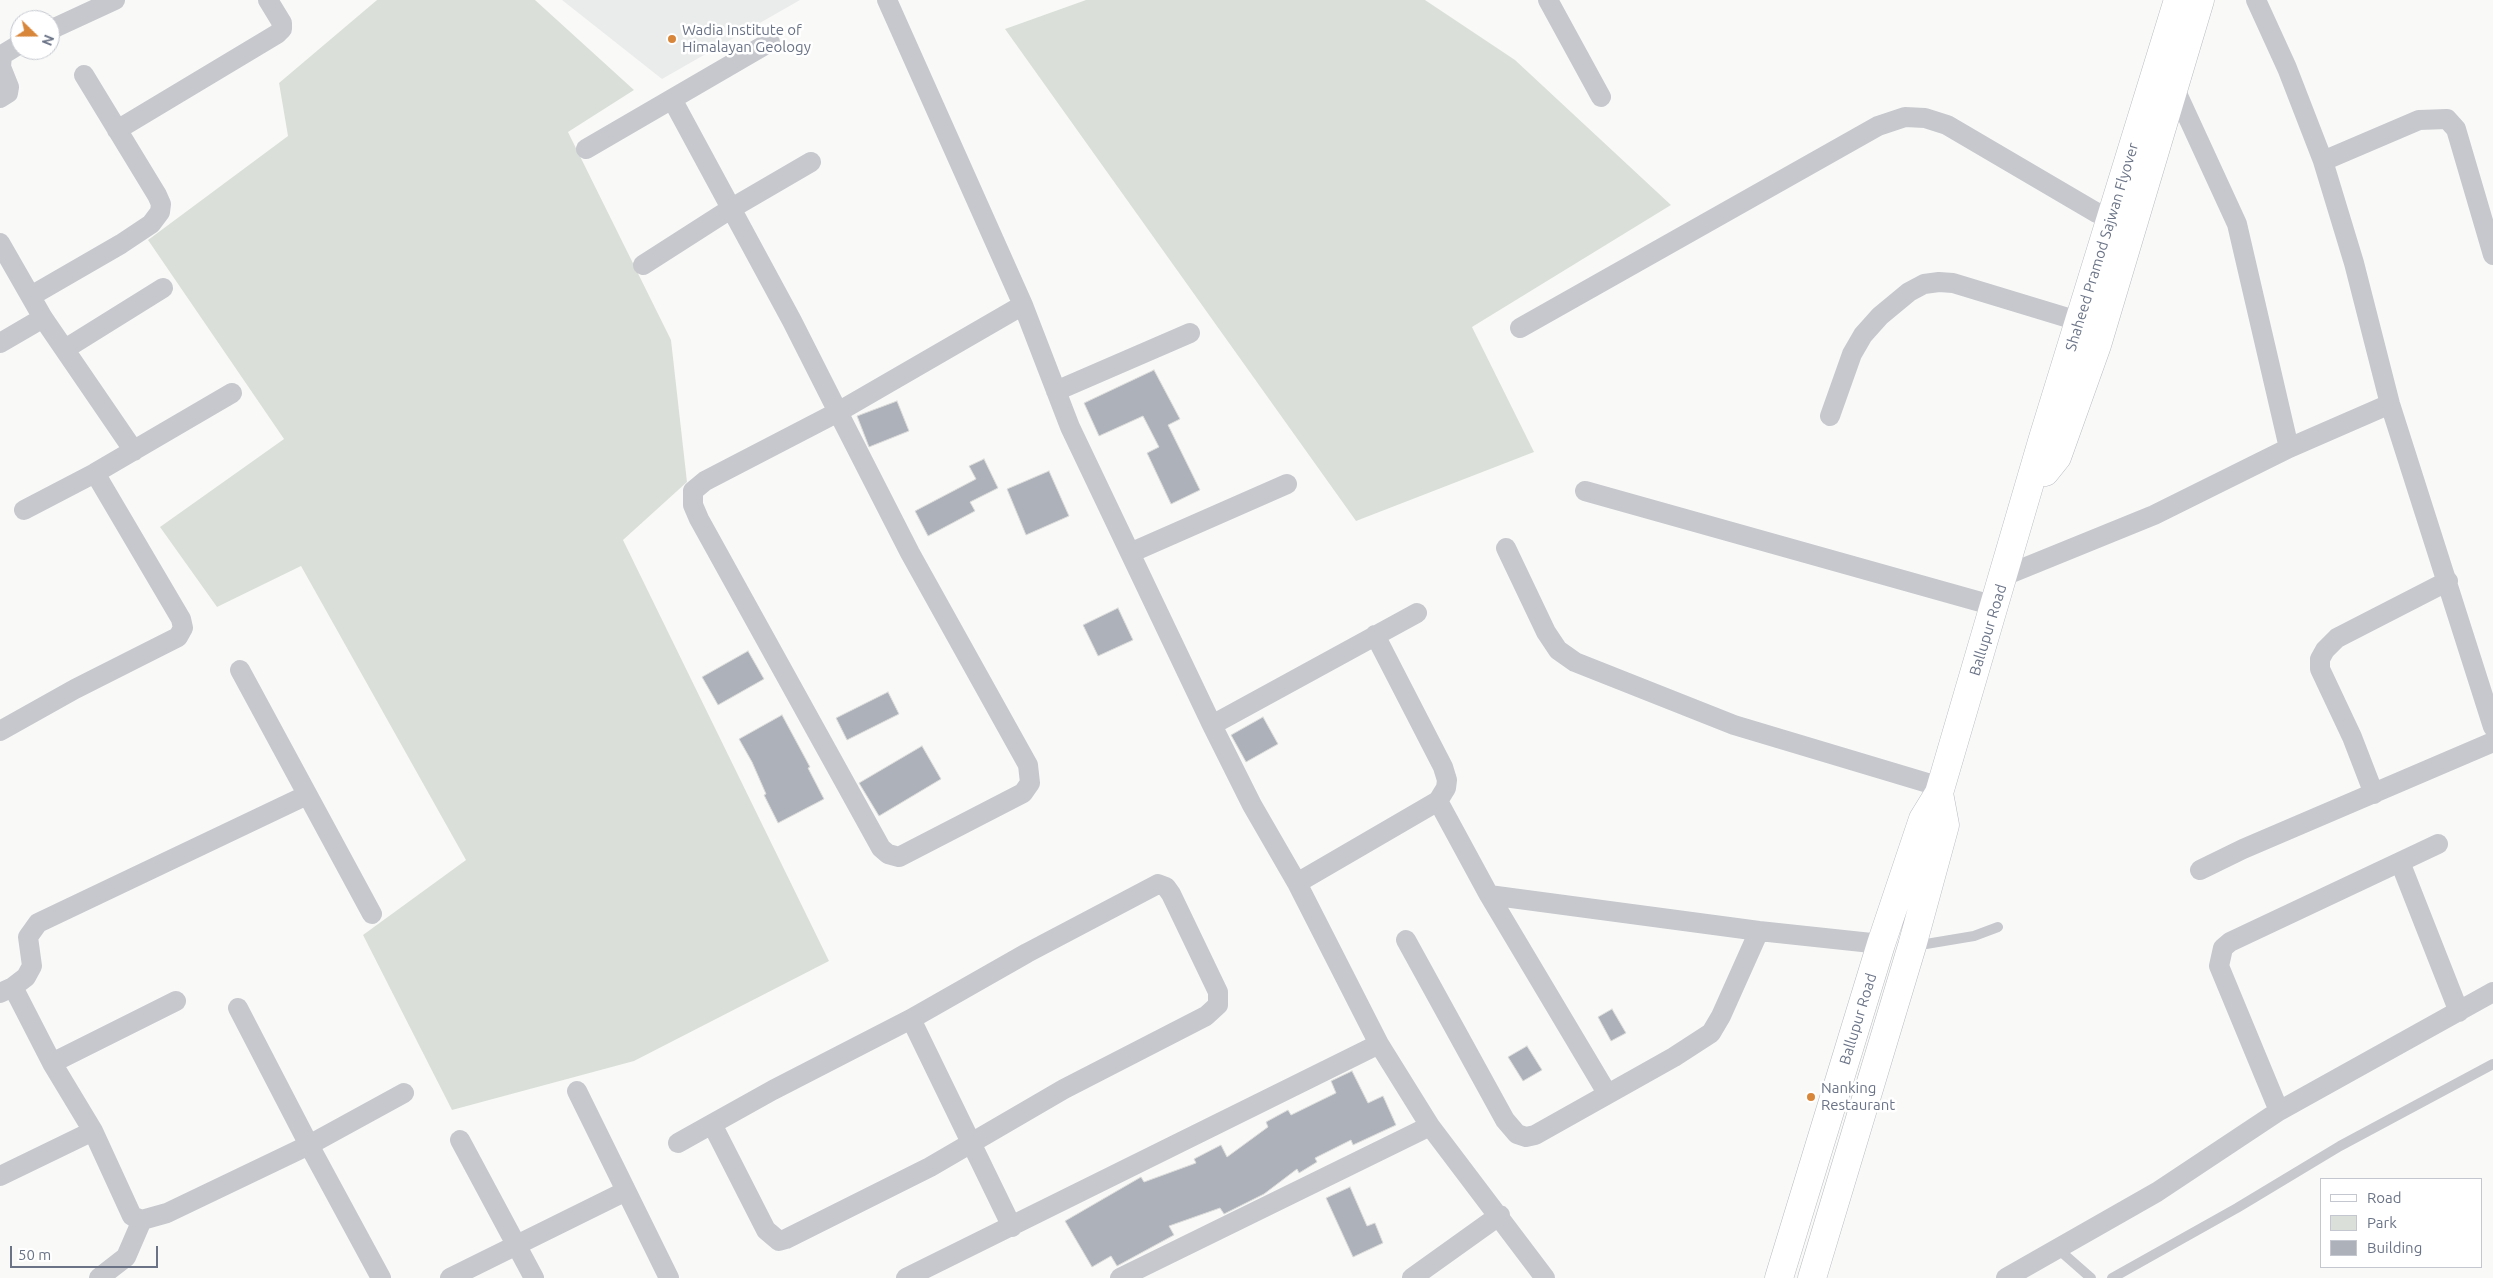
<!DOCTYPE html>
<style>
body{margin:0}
#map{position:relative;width:2493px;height:1278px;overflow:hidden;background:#f9faf8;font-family:Ubuntu,sans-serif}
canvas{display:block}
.legend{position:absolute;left:2320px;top:1178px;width:162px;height:90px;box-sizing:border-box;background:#fff;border:1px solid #c4c7cf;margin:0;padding:6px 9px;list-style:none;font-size:15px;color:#6b7487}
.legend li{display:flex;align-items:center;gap:10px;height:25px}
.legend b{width:25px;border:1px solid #c4c7cf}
.north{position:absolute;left:10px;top:10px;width:50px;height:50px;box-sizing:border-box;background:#fff;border:1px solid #c4c7cf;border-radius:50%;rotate:112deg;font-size:14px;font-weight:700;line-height:20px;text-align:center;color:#6b7487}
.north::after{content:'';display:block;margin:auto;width:18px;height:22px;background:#d8863a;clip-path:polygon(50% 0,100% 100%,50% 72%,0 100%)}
.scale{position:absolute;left:10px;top:1246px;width:148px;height:22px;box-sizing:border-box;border:2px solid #6b7487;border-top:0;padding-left:6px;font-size:15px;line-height:18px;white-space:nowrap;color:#6b7487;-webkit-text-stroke:4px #fff;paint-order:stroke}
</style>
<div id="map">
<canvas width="2493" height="1278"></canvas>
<ul class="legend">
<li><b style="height:6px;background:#fff"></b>Road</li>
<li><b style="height:14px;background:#dae0d9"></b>Park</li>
<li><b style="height:14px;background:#adb1ba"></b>Building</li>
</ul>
<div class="north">N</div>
<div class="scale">50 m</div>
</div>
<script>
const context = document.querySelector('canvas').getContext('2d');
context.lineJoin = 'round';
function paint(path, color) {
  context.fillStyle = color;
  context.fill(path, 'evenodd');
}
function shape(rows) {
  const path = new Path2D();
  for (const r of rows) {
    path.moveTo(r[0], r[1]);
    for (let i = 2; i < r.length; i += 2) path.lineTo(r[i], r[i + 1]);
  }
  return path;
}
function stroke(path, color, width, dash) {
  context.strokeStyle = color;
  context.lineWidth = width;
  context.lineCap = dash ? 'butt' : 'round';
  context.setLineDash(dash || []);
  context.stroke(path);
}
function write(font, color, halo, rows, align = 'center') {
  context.font = font + ' Ubuntu,sans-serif';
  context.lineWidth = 5;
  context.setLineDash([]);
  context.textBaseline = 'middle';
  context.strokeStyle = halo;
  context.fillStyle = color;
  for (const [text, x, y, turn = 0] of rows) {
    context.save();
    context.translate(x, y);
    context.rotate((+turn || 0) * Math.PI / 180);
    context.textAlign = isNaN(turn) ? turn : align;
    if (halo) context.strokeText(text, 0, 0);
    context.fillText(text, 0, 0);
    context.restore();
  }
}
const built = shape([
 [562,0,800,0,662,79]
]);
const green = shape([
 [377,0,535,0,634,90,568,132,671,340,687,482,623,540,829,961,634,1061,452,1110,363,935,466,860,301,566,217,607,160,527,284,439,148,240,288,136,279,83],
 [1086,0,1425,0,1515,60,1671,205,1472,327,1534,452,1356,521,1005,29]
]);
const building = shape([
 [1154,370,1180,419,1168,425,1200,490,1171,504,1147,453,1159,447,1143,416,1099,436,1084,403,1154,370],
 [897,401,909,431,869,447,857,416,897,401],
 [984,459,998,488,970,502,975,511,928,536,915,511,976,479,969,466,984,459],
 [1049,471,1069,516,1026,535,1007,489,1049,471],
 [1118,608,1133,640,1098,656,1083,625,1118,608],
 [748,651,764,679,718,705,702,677,748,651],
 [888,692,899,714,847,740,836,718,888,692],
 [782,715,810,767,808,768,824,799,778,823,764,795,766,794,752,762,739,739,782,715],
 [1263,717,1278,744,1246,762,1231,735,1263,717],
 [922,746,941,779,879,816,859,783,922,746],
 [1612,1009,1626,1033,1611,1041,1598,1017,1612,1009],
 [1527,1046,1542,1070,1523,1081,1508,1057,1527,1046],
 [1352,1071,1368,1103,1383,1096,1396,1125,1353,1145,1351,1140,1315,1158,1317,1162,1299,1173,1297,1169,1264,1194,1224,1214,1220,1208,1169,1226,1174,1235,1117,1266,1111,1256,1092,1267,1065,1221,1141,1177,1144,1182,1196,1163,1194,1159,1221,1145,1227,1157,1268,1127,1266,1122,1288,1110,1291,1115,1336,1093,1331,1081,1352,1071],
 [1350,1187,1367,1226,1375,1223,1383,1243,1353,1257,1326,1198,1350,1187]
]);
const lane = shape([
 [1914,946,1974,936,1998,927],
 [2058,1249,2091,1278],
 [2112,1278,2237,1208,2340,1146,2493,1064]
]);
const street = shape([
 [887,0,1023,305,1070,427,1212,725,1252,805,1297,883,1379,1044,1430,1126,1545,1278],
 [1548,0,1601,97],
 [2256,0,2287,68,2323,161,2354,263,2390,404,2493,727],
 [50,30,115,0],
 [2174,87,2237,224,2289,448],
 [0,98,8,93,9,87,1,67,2,55,20,44],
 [672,99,792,321,838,412,910,553,1028,765,1030,783,1023,793,899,857,888,854,881,848,699,519,693,505,693,491,705,481,838,412,1023,305],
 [117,130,277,34,282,29,282,23,268,0],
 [586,149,770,42],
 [2323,161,2419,120,2447,119,2456,129,2493,255],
 [0,243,43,318,134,451],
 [643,265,732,208,811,162],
 [31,296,121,244,151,224,160,212,161,204,157,195,84,75],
 [1520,328,1878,126,1905,117,1925,118,1947,125,2097,213],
 [0,343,43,318],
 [65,349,163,288],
 [1056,391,1190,333],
 [1830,416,1852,354,1863,335,1880,316,1909,292,1924,284,1939,282,1953,283,2065,317],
 [95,473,232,393],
 [1585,491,1995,606],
 [1506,548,1546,632,1558,650,1575,662,1734,725,1941,787],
 [1130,553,1287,484],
 [2004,576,2154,515,2289,448,2390,404],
 [1375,635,1443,767,1447,780,1446,788,1438,801,1489,895,1607,1093],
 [240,670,372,914],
 [1212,725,1417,613],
 [0,731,75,689,178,637,183,628,181,619,95,473,24,510],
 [2374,794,2352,737,2320,669,2320,659,2325,650,2337,638,2448,581],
 [2400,862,2459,1012],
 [2200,870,2243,849,2493,742],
 [1297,883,1438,801],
 [1489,895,1759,931,1881,944],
 [1406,940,1505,1120,1517,1134,1526,1137,1535,1135,1674,1057,1711,1033,1721,1016,1759,931],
 [13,987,26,977,32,966,28,937,38,923,307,795],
 [0,993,13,987,52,1063,93,1131,132,1216,142,1220,167,1213,309,1145,381,1278],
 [238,1008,309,1145,404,1093],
 [911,1019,1012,1227],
 [52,1063,176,1001],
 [577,1091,669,1278],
 [2279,1111,2219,966,2223,948,2230,942,2438,844],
 [460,1140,534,1278],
 [678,1143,712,1124,773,1090,911,1019,1027,953,1158,884,1166,887,1171,894,1218,992,1218,1005,1206,1016,1064,1089,930,1167,786,1239,779,1241,766,1230,712,1124],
 [0,1176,93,1131],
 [99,1278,126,1257,142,1220],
 [450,1278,626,1191],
 [906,1278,1379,1044],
 [1120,1278,1430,1126],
 [1412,1278,1500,1215],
 [2006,1278,2157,1192,2279,1111,2493,992]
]);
const secondary = shape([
 [2045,472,2057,457,2097,345,2200,0],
 [1779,1278,1881,944,1923,819,1939,793,2043,438,2178,0],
 [1812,1278,1912,946,1945,825,1939,793]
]);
const markers = [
 [672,39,5,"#d8863a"],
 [1811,1097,5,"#d8863a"]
];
const poiNames = [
 ["Wadia Institute of",682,30],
 ["Himalayan Geology",682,47],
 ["Nanking",1821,1088],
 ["Restaurant",1821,1105]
];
const streetNames = [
 ["Shaheed Pramod Sajwan Flyover",2102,247,-73],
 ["Ballupur Road",1988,630,-73],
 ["Ballupur Road",1858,1019,-73]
];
paint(built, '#eaebeb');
paint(green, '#dae0d9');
paint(building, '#adb1ba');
stroke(building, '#dbdcda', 1);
stroke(secondary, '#b9bbc1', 29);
stroke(lane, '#c6c8cd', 10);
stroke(street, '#c6c8cd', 20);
stroke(secondary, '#fff', 28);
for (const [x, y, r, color] of markers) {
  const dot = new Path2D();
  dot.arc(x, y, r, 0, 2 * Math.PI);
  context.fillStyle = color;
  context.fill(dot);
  stroke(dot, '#fff', 2);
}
write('15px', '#6b7487', '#fff', poiNames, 'left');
write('15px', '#6b7487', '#fff', streetNames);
</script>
